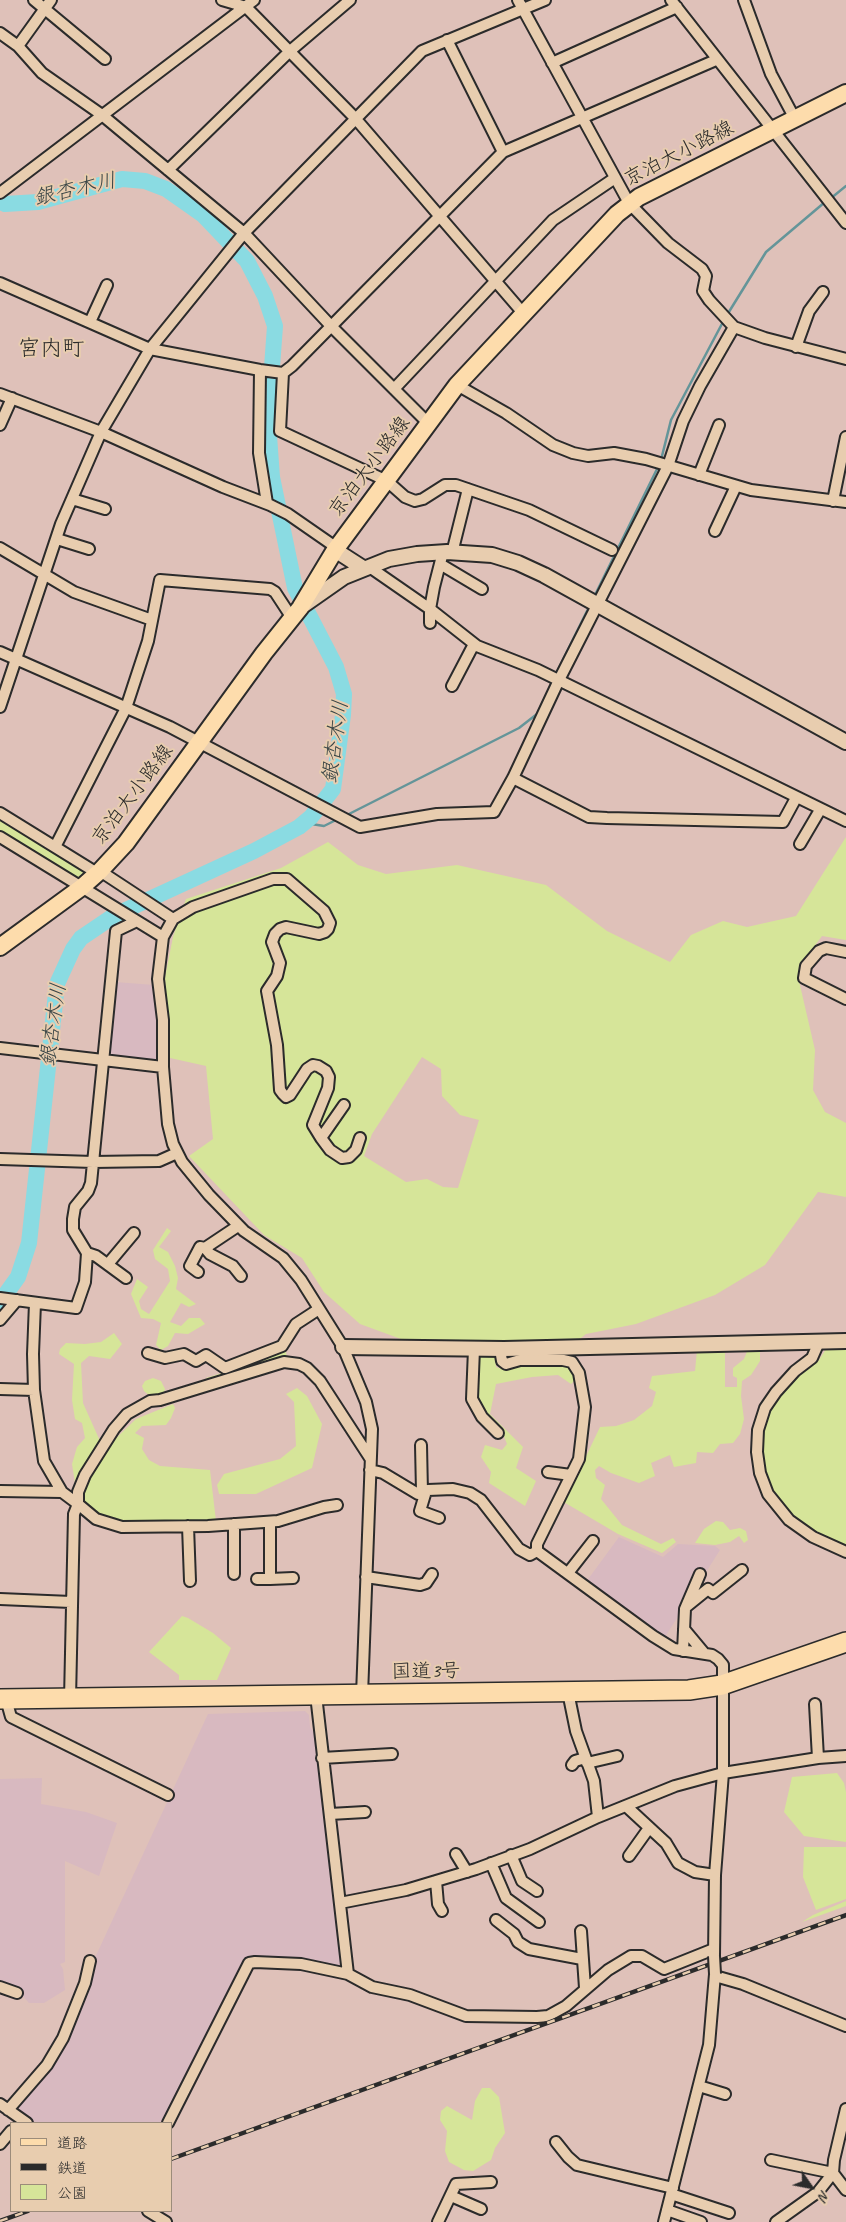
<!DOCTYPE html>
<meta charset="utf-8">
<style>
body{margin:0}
#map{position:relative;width:846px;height:2222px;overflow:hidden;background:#dfc1b9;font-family:Caveat,"Klee One",sans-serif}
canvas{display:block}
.legend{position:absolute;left:10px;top:2122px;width:162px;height:90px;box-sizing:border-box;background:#e8cdaf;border:1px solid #9c8c7a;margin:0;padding:6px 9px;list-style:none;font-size:15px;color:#2b2b2b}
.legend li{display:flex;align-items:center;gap:10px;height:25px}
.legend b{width:25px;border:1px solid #9c8c7a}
.north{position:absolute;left:786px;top:2162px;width:50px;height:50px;-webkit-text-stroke:4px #e8cdaf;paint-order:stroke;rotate:123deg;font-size:14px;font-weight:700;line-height:20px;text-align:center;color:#2b2b2b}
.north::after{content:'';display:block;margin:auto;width:18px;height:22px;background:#2b2b2b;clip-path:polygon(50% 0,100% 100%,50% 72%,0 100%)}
</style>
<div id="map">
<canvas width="846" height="2222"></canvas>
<ul class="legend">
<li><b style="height:6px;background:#fddcac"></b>道路</li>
<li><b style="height:6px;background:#2b2b2b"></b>鉄道</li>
<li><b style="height:14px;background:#d6e599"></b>公園</li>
</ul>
<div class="north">N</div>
</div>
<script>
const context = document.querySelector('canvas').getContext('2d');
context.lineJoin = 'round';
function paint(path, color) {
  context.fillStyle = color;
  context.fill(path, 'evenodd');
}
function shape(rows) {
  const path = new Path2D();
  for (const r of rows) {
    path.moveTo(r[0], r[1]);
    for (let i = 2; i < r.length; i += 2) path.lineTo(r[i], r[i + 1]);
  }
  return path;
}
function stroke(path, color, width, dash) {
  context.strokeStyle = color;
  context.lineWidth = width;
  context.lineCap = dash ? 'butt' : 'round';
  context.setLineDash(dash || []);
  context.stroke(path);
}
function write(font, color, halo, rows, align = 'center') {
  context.font = font + ' Caveat,"Klee One",sans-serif';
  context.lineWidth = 4;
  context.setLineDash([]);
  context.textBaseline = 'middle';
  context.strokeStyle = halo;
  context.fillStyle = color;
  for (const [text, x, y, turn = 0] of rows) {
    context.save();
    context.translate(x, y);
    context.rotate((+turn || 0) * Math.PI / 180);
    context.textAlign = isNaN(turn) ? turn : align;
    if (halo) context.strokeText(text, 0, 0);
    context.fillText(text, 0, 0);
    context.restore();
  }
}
const built = shape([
 [115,982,154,985,158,1056,156,1060,110,1056,108,1053],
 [619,1537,663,1557,678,1544,715,1546,720,1550,665,1637,644,1625,586,1582],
 [305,1711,309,1715,310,1727,317,1737,343,1965,337,1969,248,1959,165,2123,33,2123,13,2108,47,2068,93,1962,208,1714],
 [42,1778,41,1804,86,1812,117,1823,99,1876,65,1861,65,1962,60,1964,63,1969,65,1990,44,2003,29,2003,19,1992,0,1983,0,1779]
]);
const green = shape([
 [0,817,86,870,75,880,0,834],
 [846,837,846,940,822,936,801,964,799,981,815,1050,813,1090,825,1112,846,1123,846,1197,818,1192,765,1265,715,1295,636,1324,586,1334,568,1348,492,1341,401,1339,360,1324,324,1292,302,1258,264,1235,189,1156,213,1139,206,1066,170,1058,165,977,173,937,186,899,281,868,328,842,358,865,386,874,457,865,546,885,607,931,670,962,691,935,723,921,747,927,796,916],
 [422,1057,441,1069,442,1096,460,1115,479,1120,458,1188,443,1187,427,1179,406,1182,364,1156,372,1134],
 [167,1228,171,1231,159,1247,168,1252,175,1266,178,1278,176,1289,196,1304,189,1307,181,1303,170,1322,181,1326,189,1318,200,1318,205,1324,188,1334,175,1333,168,1346,161,1350,156,1345,161,1323,153,1319,141,1318,131,1294,137,1279,148,1287,139,1301,141,1309,149,1314,170,1281,168,1269,155,1259,153,1250],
 [114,1333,122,1344,110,1359,89,1356,81,1363,83,1403,100,1441,111,1443,136,1419,173,1404,175,1408,171,1418,166,1425,142,1426,135,1433,144,1438,142,1449,149,1460,160,1466,210,1470,216,1521,110,1520,85,1508,73,1492,75,1483,72,1464,77,1447,85,1438,82,1423,75,1419,72,1400,74,1364,59,1354,60,1349,66,1343,85,1344,101,1342],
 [285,1348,287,1357,206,1382,206,1378,238,1368],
 [846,1348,846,1547,815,1533,792,1517,771,1489,764,1471,761,1452,764,1430,770,1411,781,1392,798,1374,819,1360,826,1349],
 [748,1349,760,1351,760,1361,751,1375,742,1381,741,1396,744,1419,740,1434,733,1443,720,1444,713,1453,697,1452,696,1463,674,1467,670,1455,651,1463,655,1476,639,1483,611,1473,599,1466,595,1470,596,1478,605,1485,601,1499,622,1525,661,1544,673,1538,676,1542,662,1553,618,1534,562,1501,581,1467,600,1427,616,1426,634,1420,652,1406,656,1392,649,1388,652,1376,695,1371,697,1350,725,1350,725,1387,737,1387,737,1378,733,1376,733,1368,744,1359],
 [495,1355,496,1367,502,1369,510,1369,535,1364,566,1364,572,1370,576,1379,571,1384,558,1375,532,1377,496,1384,490,1414,523,1447,516,1468,536,1481,525,1506,489,1483,491,1472,481,1457,485,1445,502,1450,507,1444,503,1434,486,1417,476,1398,478,1357],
 [153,1378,161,1381,165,1389,163,1395,150,1396,144,1391,142,1386,145,1381],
 [297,1388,307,1396,322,1424,312,1468,256,1494,219,1494,217,1485,224,1474,280,1459,296,1446,294,1402,286,1394],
 [716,1521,723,1522,730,1530,740,1528,746,1531,748,1540,744,1543,739,1536,730,1542,715,1545,695,1543,704,1529],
 [182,1616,188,1618,213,1633,231,1648,217,1680,179,1680,179,1675,149,1652],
 [837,1773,844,1783,846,1792,846,1842,804,1836,784,1812,792,1777],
 [804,1847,846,1847,846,1899,816,1910,803,1877],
 [846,1901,846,1906,802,1922,813,1915],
 [482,2088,490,2088,499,2097,505,2133,495,2148,491,2160,473,2171,464,2170,449,2162,445,2151,447,2131,440,2120,441,2111,447,2106,472,2120,475,2101]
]);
const stream = shape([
 [830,199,846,186],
 [727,315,766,252,825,202],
 [661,460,671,420,724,320],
 [594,597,659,465],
 [555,676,589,607],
 [345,816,519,728,537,714,553,681],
 [299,827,305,823,324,826,338,819]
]);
const river = shape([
 [0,202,5,204,38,202,122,179,145,181,166,189,203,215,247,261,265,296,275,326,268,422,272,477,295,588,336,667,344,694,343,715,333,789,311,817,299,827,254,851,115,915,81,938,73,949,57,984,29,1243,18,1277,0,1302]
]);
const street = shape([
 [34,0,105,59],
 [222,0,246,7,355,118,523,313],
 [518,0,629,203,668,243,702,269,706,276,703,291,709,300,734,327,765,338,846,359],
 [671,0,846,223],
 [744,0,771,74,795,119],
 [0,33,18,46,42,73,102,115,244,233,331,326,429,424],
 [447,40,503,152],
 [18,46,51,0],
 [552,63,677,7],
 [168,170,290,51,350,0],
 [0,193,254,0],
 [0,283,150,349,260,370,283,373,292,366,503,152,716,60],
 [90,322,107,285],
 [796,347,809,311,823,292],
 [260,370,259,453,267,503],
 [283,373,280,431,387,481,405,497,415,501,423,499,445,485,456,485,529,510,612,550],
 [457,385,506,413,553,445,573,453,588,456,614,453,646,459,751,490,846,502],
 [394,389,553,220,615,178],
 [0,394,101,432,223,487,270,505,288,514,337,548],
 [0,425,12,398],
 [699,475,719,425],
 [72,499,105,509],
 [833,501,846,437],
 [715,531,736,486],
 [57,539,89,549],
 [0,548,74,592,152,620],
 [452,553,468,489],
 [440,564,482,589],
 [368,566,430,609,477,646,538,670,846,821],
 [430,623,430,609,434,587,443,552],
 [0,652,170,727,360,827,437,814,494,812,513,778,559,680,668,466,683,421,700,386,734,327],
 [452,686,474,644],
 [0,707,61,524,101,432,150,349,244,233,422,51,545,0],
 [513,778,589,817,607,818,783,822,796,798],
 [0,813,97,873],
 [0,837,163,937],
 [800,844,820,810],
 [55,847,126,708,148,641,160,580,270,589,275,592,292,618],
 [100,871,173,919],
 [846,952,826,948,819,951,806,966,804,978,846,999],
 [0,1048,163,1067],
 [344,1105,321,1138,313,1125,328,1088,329,1077,326,1071,318,1066,313,1065,307,1069,290,1095,286,1097,283,1094,280,1090,277,1045,267,991,277,976,280,963,272,942,275,934,280,929,286,927,319,934,325,932,328,929,330,923,324,911,287,879,273,879,193,907,173,919,163,937,158,979,163,1020,163,1067,168,1124,173,1144,182,1162,209,1195,244,1231,283,1258,301,1280,343,1347,366,1402,372,1429,362,1695],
 [321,1138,330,1150,342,1158,349,1157,356,1150,360,1138],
 [0,1159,93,1162,159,1161,177,1153],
 [205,1248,210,1254,233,1266,241,1276],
 [87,1253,96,1256,126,1278],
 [108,1264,134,1233],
 [198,1272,190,1266,200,1247,205,1248,238,1226],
 [0,1298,76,1308,85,1282,87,1253,73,1230,73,1219,75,1207,88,1191,91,1183,116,931,137,921],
 [35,1303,33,1354,34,1390,44,1461,62,1492,78,1504,74,1514,70,1699],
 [0,1320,17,1300],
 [819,1342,812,1358,795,1371,776,1392,765,1408,758,1430,757,1452,760,1473,768,1494,789,1520,813,1537,846,1552],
 [474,1349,472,1399,482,1417,498,1433],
 [500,1349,502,1361,506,1364,520,1360,563,1360,572,1362,579,1373,585,1407,579,1459,537,1544,537,1551,653,1636,674,1649,712,1655,718,1659,723,1665,723,1773,715,1875,714,1956],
 [148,1353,165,1358,184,1354,196,1361,206,1355,225,1368,282,1346,296,1324,319,1309],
 [0,1389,34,1390],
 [421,1445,422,1492],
 [370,1470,383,1473,418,1494,428,1490,453,1489,470,1493,481,1500,519,1549,530,1555,537,1551],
 [548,1472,571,1475],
 [0,1491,62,1492],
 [426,1491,420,1511,439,1518],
 [337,1505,324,1507,278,1521,208,1526,122,1527,96,1519,78,1504,78,1492,85,1475,114,1429,127,1414,150,1401,160,1400,284,1362,299,1364,307,1368,320,1381,370,1458],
 [234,1524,234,1574],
 [188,1526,190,1581],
 [568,1573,593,1541],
 [366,1577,420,1585,426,1583,432,1574],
 [257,1579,270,1579,270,1522],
 [270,1579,293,1578],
 [0,1599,71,1602],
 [687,1606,708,1589,713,1593,742,1570],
 [684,1629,704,1653],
 [683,1651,685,1609,700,1574],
 [568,1692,576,1731,594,1781,598,1817,675,1786,723,1773,818,1758,846,1756],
 [316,1695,348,1974],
 [6,1699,11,1717,168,1795],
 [815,1704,818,1758],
 [322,1758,392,1754],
 [587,1763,617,1756],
 [572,1765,575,1761,585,1758],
 [626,1806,666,1843,678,1863,695,1872,715,1875],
 [330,1814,365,1812],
 [456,1854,467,1872],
 [511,1855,522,1881,537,1891],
 [629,1856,649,1828],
 [491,1863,506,1898,539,1922],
 [436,1881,438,1904,442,1911],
 [340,1903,406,1890,476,1869,530,1849,598,1817],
 [496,1920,514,1934,518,1942,529,1949,582,1959],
 [581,1931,585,1988],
 [715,1976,743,1984,846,2026],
 [0,1987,17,1993],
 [699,2086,725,2094],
 [0,2104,27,2123],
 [8,2110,47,2065,63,2038,85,1983,90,1961],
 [168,2123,249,1963,255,1962,301,1964,348,1974,372,1987,410,1995,466,2016,537,2017,548,2016,566,2006,608,1970,631,1956,642,1956,664,1969,714,1949],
 [556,2142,568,2157,577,2165,673,2188],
 [0,2144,11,2131],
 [771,2160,833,2173,846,2190],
 [671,2194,729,2213],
 [451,2196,481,2209],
 [667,2210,701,2222],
 [148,2211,166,2222],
 [438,2222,456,2184,491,2182],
 [664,2222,709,2045,715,1974],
 [776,2222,818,2192,833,2173,834,2160,846,2109]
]);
const secondary = shape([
 [335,550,363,568],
 [304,605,344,577,389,559,417,554,447,552,492,555,518,563,544,575,846,742],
 [343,1347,504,1349,846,1341]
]);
const primary = shape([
 [0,947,82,887,100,871,126,843,264,653,300,608,335,550,457,385,617,214,639,197,846,93]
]);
const highway = shape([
 [0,1699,689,1690,722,1685,846,1642]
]);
const rail = shape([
 [171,2159,846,1915],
 [0,2221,28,2211]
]);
const streetBridge = shape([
 [714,1956,715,1974]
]);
const streetNames = [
 ["京泊大小路線",679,154,-27],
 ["京泊大小路線",370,467,-53],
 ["京泊大小路線",133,795,-53],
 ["国道3号",426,1672,-1]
];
const waterNames = [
 ["銀杏木川",75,190,-13],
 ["銀杏木川",336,742,-82],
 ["銀杏木川",54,1025,-82]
];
const quarterNames = [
 ["宮内町",51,349]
];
paint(built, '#d8b9c0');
paint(green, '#d6e599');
stroke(stream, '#649599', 2.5);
stroke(river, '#8adbe2', 16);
stroke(street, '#2b2b2b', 14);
stroke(secondary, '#2b2b2b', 18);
stroke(primary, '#2b2b2b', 20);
stroke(highway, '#2b2b2b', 22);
stroke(street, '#e8cdaf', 10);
stroke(secondary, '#e8cdaf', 14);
stroke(primary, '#fddcac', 16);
stroke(highway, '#fddcac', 19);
stroke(rail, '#2b2b2b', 4.5);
stroke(rail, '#e8cdaf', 2.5, [8]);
stroke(streetBridge, '#2b2b2b', 14, []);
stroke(streetBridge, '#e8cdaf', 10);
write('20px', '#2b2b2b', '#e8cdaf', streetNames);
write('italic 21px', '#394546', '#e8cdaf', waterNames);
write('22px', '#2b2b2b', '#e8cdaf', quarterNames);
</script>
